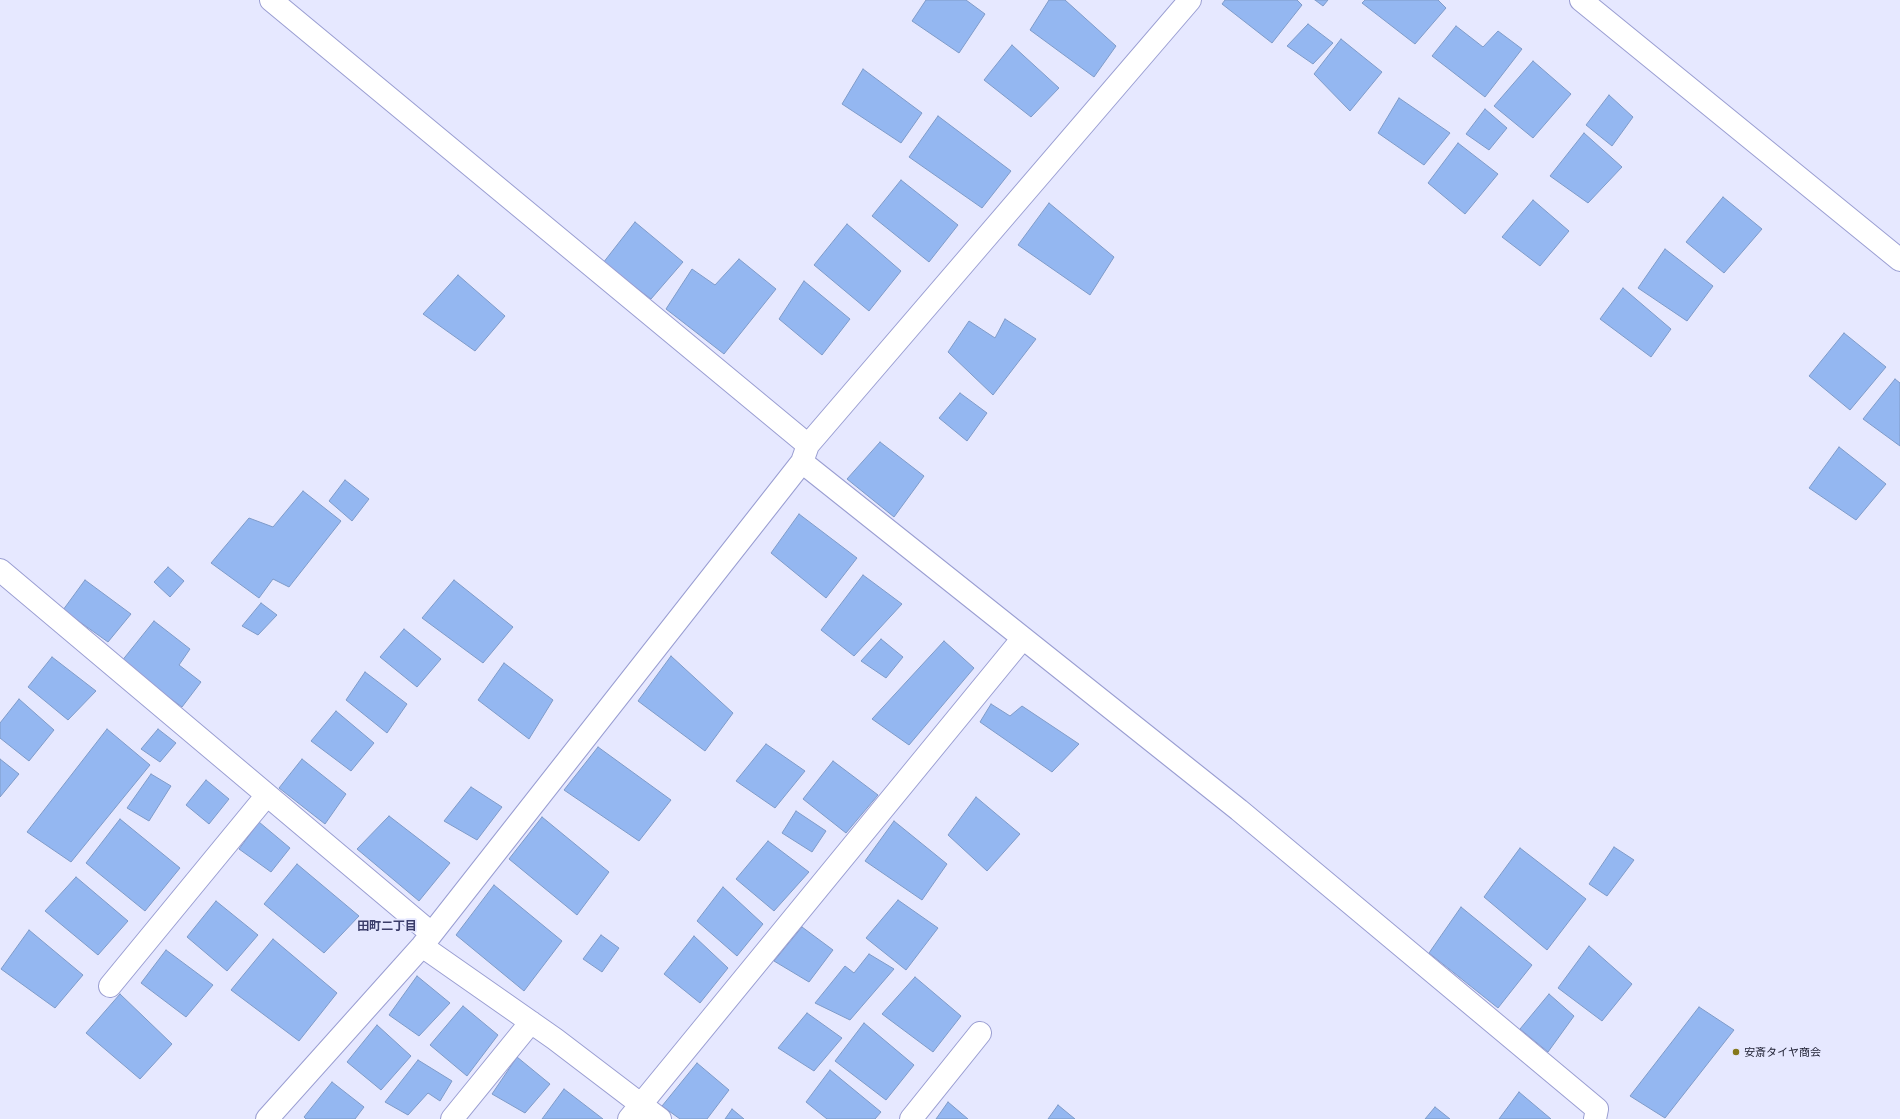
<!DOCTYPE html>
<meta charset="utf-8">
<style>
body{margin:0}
canvas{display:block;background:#e6e8ff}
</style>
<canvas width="1900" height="1119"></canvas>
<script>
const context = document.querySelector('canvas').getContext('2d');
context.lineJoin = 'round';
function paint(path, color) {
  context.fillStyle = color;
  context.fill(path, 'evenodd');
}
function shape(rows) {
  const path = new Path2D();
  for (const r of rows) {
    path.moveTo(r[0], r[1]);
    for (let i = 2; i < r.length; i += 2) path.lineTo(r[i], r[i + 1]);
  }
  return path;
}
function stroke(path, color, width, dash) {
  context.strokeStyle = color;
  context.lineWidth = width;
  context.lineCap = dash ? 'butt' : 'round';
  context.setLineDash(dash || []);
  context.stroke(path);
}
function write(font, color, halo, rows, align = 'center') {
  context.font = font + ' Ubuntu,"Noto Sans JP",sans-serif';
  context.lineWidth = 3.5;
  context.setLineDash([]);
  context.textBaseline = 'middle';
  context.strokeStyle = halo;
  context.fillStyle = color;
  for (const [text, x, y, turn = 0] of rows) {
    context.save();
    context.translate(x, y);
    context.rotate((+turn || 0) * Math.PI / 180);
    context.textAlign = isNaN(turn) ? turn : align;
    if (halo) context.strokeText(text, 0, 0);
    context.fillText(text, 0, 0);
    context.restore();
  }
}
const building = shape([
 [926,0,966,0,985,14,959,53,912,21,926,0],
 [1049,0,1065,0,1116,46,1094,77,1030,30,1049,0],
 [1225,0,1297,0,1302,5,1272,43,1222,4,1225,0],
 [1315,0,1328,0,1323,6,1315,0],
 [1365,0,1438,0,1446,8,1415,44,1362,3,1365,0],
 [1308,24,1333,43,1313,64,1287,46,1308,24],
 [1456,26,1483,47,1498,31,1522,49,1485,97,1432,56,1456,26],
 [1341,39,1382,72,1350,111,1314,74,1341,39],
 [1012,45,1059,88,1031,117,984,80,1012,45],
 [1533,61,1571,94,1533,138,1494,106,1533,61],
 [863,69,922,113,901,143,842,104,863,69],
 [1609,95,1633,117,1612,146,1586,125,1609,95],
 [1399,98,1450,133,1424,165,1378,133,1399,98],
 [1485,109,1507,128,1489,150,1466,134,1485,109],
 [938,116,1011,171,982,208,909,157,938,116],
 [1584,133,1622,167,1588,203,1550,176,1584,133],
 [1458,143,1498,174,1465,214,1428,183,1458,143],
 [901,180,958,225,929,262,872,216,901,180],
 [1723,197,1762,229,1724,273,1686,242,1723,197],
 [1533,200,1569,231,1540,266,1502,237,1533,200],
 [1049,203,1114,257,1090,295,1018,245,1049,203],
 [635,222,683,262,651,299,603,263,635,222],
 [847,224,901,271,869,311,814,265,847,224],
 [1665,249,1713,286,1687,321,1638,288,1665,249],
 [739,259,776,289,724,354,666,309,692,269,715,285,739,259],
 [458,275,505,316,475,351,423,314,458,275],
 [804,281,850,319,822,355,779,319,804,281],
 [1623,288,1671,329,1651,357,1600,319,1623,288],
 [1005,319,1036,339,993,395,948,352,969,321,995,338,1005,319],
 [1844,333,1886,367,1850,410,1809,376,1844,333],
 [1895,379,1900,383,1900,446,1863,419,1895,379],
 [960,393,987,413,967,441,939,418,960,393],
 [880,442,924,476,894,517,847,479,880,442],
 [1839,447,1886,484,1856,520,1809,488,1839,447],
 [345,480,369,499,352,521,329,501,345,480],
 [303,491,341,521,289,587,273,579,259,598,211,563,249,518,273,527,303,491],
 [799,514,857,558,826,598,771,553,799,514],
 [168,567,184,581,170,597,154,582,168,567],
 [863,575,902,604,854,656,821,630,863,575],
 [85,580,131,614,108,642,63,610,85,580],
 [454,580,513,627,483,663,422,618,454,580],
 [261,603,277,615,258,635,242,626,261,603],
 [154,621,190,649,179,665,201,682,182,707,121,662,154,621],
 [404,629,441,659,417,687,380,657,404,629],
 [881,639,903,657,886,678,861,661,881,639],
 [944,641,974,668,909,745,872,719,944,641],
 [671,656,733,713,705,751,638,701,671,656],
 [52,657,96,691,68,720,28,687,52,657],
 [504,663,553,700,529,739,478,700,504,663],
 [365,672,407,704,387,733,346,700,365,672],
 [19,699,54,730,29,761,0,738,0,723,19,699],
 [991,704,1010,716,1022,706,1079,744,1052,772,980,722,991,704],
 [336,711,374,743,351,771,311,741,336,711],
 [107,729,150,765,71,862,27,832,107,729],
 [158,729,176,743,160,762,141,749,158,729],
 [766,744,805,771,775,808,736,781,766,744],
 [598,747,671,800,639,841,564,790,598,747],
 [0,759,19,774,0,797,0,759],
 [302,759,346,794,325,824,279,788,302,759],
 [833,761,878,795,846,833,803,799,833,761],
 [151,774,171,786,149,821,127,808,151,774],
 [206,780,229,799,209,824,186,805,206,780],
 [471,787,502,807,477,840,444,821,471,787],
 [976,797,1020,834,987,871,948,835,976,797],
 [796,811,826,831,812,852,782,833,796,811],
 [389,816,450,863,419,901,357,849,389,816],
 [542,817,609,872,577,915,509,859,542,817],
 [120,819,180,868,145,911,86,863,120,819],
 [894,821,947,864,922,900,865,861,894,821],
 [259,822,290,848,271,872,239,849,259,822],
 [768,841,809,872,774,911,736,879,768,841],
 [1614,847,1634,860,1607,896,1589,884,1614,847],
 [1520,848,1586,899,1547,950,1484,897,1520,848],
 [297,864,359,916,324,953,264,904,297,864],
 [76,877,128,921,98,955,45,911,76,877],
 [494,885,562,941,524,991,456,935,494,885],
 [723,887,763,924,737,956,697,921,723,887],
 [898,900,938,928,906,970,866,938,898,900],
 [216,901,258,935,227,971,187,937,216,901],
 [1461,907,1532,965,1498,1008,1429,953,1461,907],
 [802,927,833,950,809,982,774,961,802,927],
 [29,930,83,975,55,1008,1,969,29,930],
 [601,935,619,948,602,972,583,959,601,935],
 [694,936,728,968,700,1003,664,974,694,936],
 [273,939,337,993,299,1041,231,990,273,939],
 [1589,946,1632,984,1602,1021,1558,988,1589,946],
 [166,950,213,985,186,1017,141,983,166,950],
 [869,954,894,969,850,1020,815,1003,845,966,854,973,869,954],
 [417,976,450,1003,419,1036,389,1015,417,976],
 [915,977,961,1016,933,1052,882,1014,915,977],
 [120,994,172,1044,140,1079,86,1033,120,994],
 [1549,994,1574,1016,1548,1052,1520,1029,1549,994],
 [463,1006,498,1035,467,1076,430,1045,463,1006],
 [1699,1007,1734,1030,1665,1118,1630,1096,1699,1007],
 [807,1013,842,1038,814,1071,778,1048,807,1013],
 [864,1023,914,1065,886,1100,835,1061,864,1023],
 [377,1025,411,1056,381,1090,347,1062,377,1025],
 [517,1057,550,1084,525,1113,492,1094,517,1057],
 [418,1060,452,1081,440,1101,428,1093,408,1115,385,1102,418,1060],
 [697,1063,729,1090,707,1119,680,1119,662,1106,697,1063],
 [830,1070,881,1112,875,1119,827,1119,806,1102,830,1070],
 [332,1082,364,1107,355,1119,306,1119,304,1117,332,1082],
 [564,1089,603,1119,542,1119,564,1089],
 [1519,1092,1551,1119,1499,1119,1519,1092],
 [948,1102,968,1119,936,1119,948,1102],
 [1058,1105,1075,1119,1048,1119,1058,1105],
 [1435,1107,1450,1119,1425,1119,1435,1107],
 [732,1109,744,1119,725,1119,732,1109]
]);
const minor = shape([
 [271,0,808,445],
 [1581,0,1900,260],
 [802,462,1239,810,1597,1109,1595,1119],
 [0,570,431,933],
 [422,946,555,1039,660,1119],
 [110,986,267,795],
 [267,1119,422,946,802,462,808,445,1190,0],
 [452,1119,531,1022],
 [629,1119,1023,638],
 [911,1119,980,1033]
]);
const markers = [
 [1736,1052,4,"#85781c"]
];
const poiNames = [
 ["安斎タイヤ商会",1744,1052]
];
const neighbourhoodNames = [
 ["田町二丁目",387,926]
];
paint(building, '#94b7f1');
stroke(building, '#7f9bc9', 1);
stroke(minor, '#9a9ed2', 24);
stroke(minor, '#fff', 22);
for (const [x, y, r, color] of markers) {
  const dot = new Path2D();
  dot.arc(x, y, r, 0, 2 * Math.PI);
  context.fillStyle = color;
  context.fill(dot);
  stroke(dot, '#e6e8ff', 1.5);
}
write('11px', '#1b1c2f', '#e6e8ff', poiNames, 'left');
write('bold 12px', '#3b3d6a', '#e6e8ff', neighbourhoodNames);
</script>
